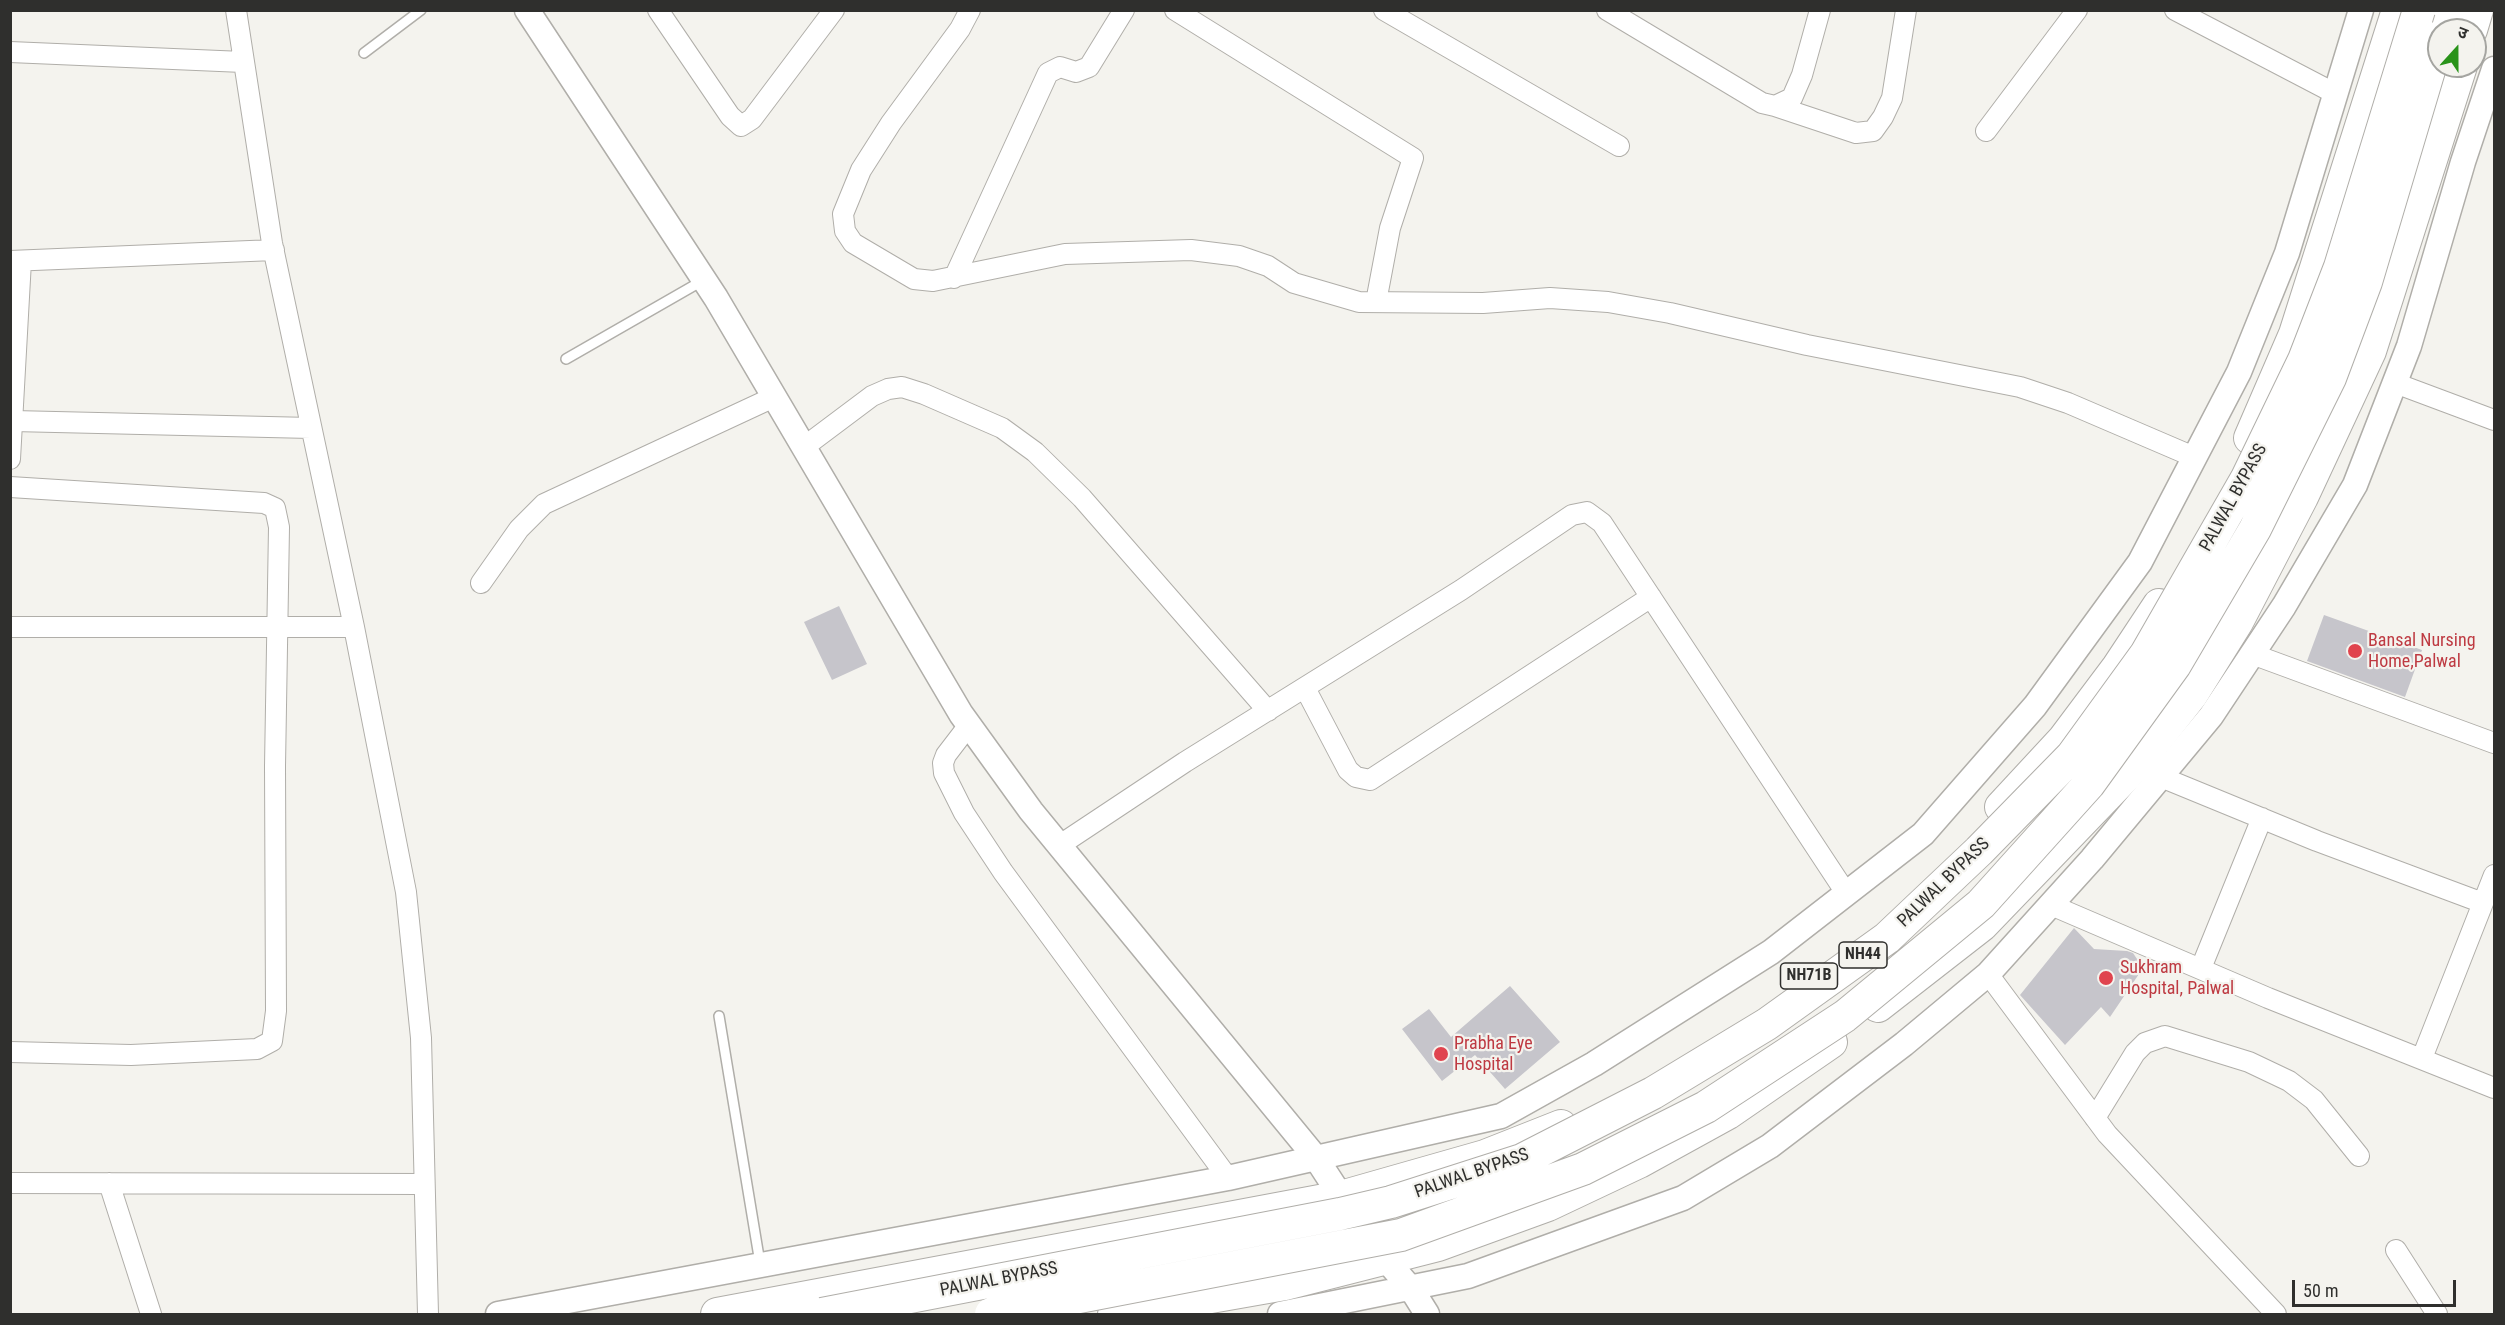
<!DOCTYPE html>
<meta charset="utf-8">
<style>
body{margin:0}
#map{position:relative;width:2505px;height:1325px;overflow:hidden;background:#f4f3ee;font-family:"Roboto Condensed","Noto Sans Devanagari",sans-serif}
canvas{display:block}
.frame{position:absolute;inset:0;border:12px solid #2f2f2d;pointer-events:none}
.north{position:absolute;left:2427px;top:18px;width:60px;height:60px;box-sizing:border-box;background:#f4f3ee;border:2px solid #a5a5a1;border-radius:50%;rotate:21deg;font-size:16px;font-weight:700;line-height:24px;text-align:center;color:#2f2f2d}
.north::after{content:'';display:block;margin:auto;width:21px;height:27px;background:#29931a;clip-path:polygon(50% 0,100% 100%,50% 72%,0 100%)}
.scale{position:absolute;left:2292px;top:1280px;width:164px;height:27px;box-sizing:border-box;border:3px solid #2f2f2d;border-top:0;padding-left:8px;font-size:18px;line-height:21px;white-space:nowrap;color:#2f2f2d;-webkit-text-stroke:4px #f4f3ee;paint-order:stroke}
</style>
<div id="map">
<canvas width="2505" height="1325"></canvas>
<div class="frame"></div>
<div class="north">उ</div>
<div class="scale">50 m</div>
</div>
<script>
const context = document.querySelector('canvas').getContext('2d');
context.lineJoin = 'round';
function paint(path, color) {
  context.fillStyle = color;
  context.fill(path, 'evenodd');
}
function shape(rows) {
  const path = new Path2D();
  for (const r of rows) {
    path.moveTo(r[0], r[1]);
    for (let i = 2; i < r.length; i += 2) path.lineTo(r[i], r[i + 1]);
  }
  return path;
}
function stroke(path, color, width, dash) {
  context.strokeStyle = color;
  context.lineWidth = width;
  context.lineCap = dash ? 'butt' : 'round';
  context.setLineDash(dash || []);
  context.stroke(path);
}
function write(font, color, halo, rows, align = 'center') {
  context.font = font + ' "Roboto Condensed",sans-serif';
  context.lineWidth = 4.5;
  context.setLineDash([]);
  context.textBaseline = 'middle';
  context.strokeStyle = halo;
  context.fillStyle = color;
  for (const [text, x, y, turn = 0] of rows) {
    context.save();
    context.translate(x, y);
    context.rotate((+turn || 0) * Math.PI / 180);
    context.textAlign = isNaN(turn) ? turn : align;
    if (halo) context.strokeText(text, 0, 0);
    context.fillText(text, 0, 0);
    context.restore();
  }
}
const building = shape([
 [839,606,867,664,832,680,804,622],
 [2324,615,2422,650,2405,697,2307,661],
 [2074,928,2094,949,2127,951,2133,953,2143,968,2110,1017,2101,1007,2065,1045,2020,995],
 [1510,986,1560,1042,1505,1089,1475,1055,1442,1081,1402,1029,1429,1009,1451,1037]
]);
const service = shape([
 [364,53,421,10],
 [566,359,702,281],
 [719,1016,760,1263]
]);
const minor = shape([
 [236,10,272,243,354,627,406,892,421,1038,428,1314],
 [658,10,730,116,741,126,752,119,834,10],
 [970,10,960,29,891,123,861,170,843,214,845,231,853,243,914,279,933,281,1065,254,1191,250,1239,256,1268,266,1294,283,1359,302,1483,303,1550,298,1608,302,1670,313,1807,345,2020,387,2068,403,2194,457],
 [1175,10,1413,158,1390,228,1376,302],
 [1384,10,1619,146],
 [1607,10,1762,103,1775,106,1792,98,1802,75,1820,10],
 [2175,10,2336,94],
 [10,52,243,62],
 [1775,106,1856,133,1873,131,1883,117,1892,98,1906,10],
 [1986,131,2077,10],
 [10,261,274,250],
 [954,278,1048,73,1060,67,1076,72,1089,67,1124,10],
 [2395,383,2494,420],
 [13,421,311,428],
 [804,447,872,396,888,389,902,387,924,394,1002,428,1035,452,1082,498,1268,711],
 [10,459,21,261],
 [10,487,264,503,275,508,279,527,275,766,276,1011,272,1041,257,1049,131,1055,10,1052],
 [481,583,519,529,544,504,774,397],
 [10,627,354,627],
 [2252,654,2494,743],
 [1305,688,1348,770,1356,777,1370,780,1651,597],
 [969,725,946,755,943,763,944,773,964,813,1003,872,1228,1178],
 [2161,777,2317,841,2483,903],
 [1060,845,1185,762,1461,590,1572,515,1587,512,1602,523,1846,893],
 [2051,905,2268,998,2494,1088],
 [2201,968,2262,818],
 [1988,974,2107,1134,2276,1314],
 [2422,1058,2494,875],
 [2095,1118,2135,1053,2145,1043,2165,1036,2249,1062,2289,1081,2314,1100,2359,1156],
 [10,1183,424,1184],
 [109,1183,151,1314],
 [2396,1250,2437,1314]
]);
const tertiary = shape([
 [527,10,716,298,961,714,1031,811,1316,1158,1370,1241,1412,1290,1427,1314],
 [498,1314,1228,1178,1501,1116,1594,1064,1771,952,1923,834,2035,706,2140,562,2239,372,2287,253,2361,10],
 [1280,1314,1468,1276,1683,1198,1770,1146,1904,1044,1988,974,2092,859,2211,716,2284,606,2355,485,2409,346,2463,162,2494,69]
]);
const trunk = shape([
 [2441,30,2447,10],
 [2471,30,2477,10],
 [2250,438,2295,334,2398,10],
 [2001,807,2064,739,2118,667,2159,605],
 [1878,1006,1982,925,2137,764,2192,694,2237,622,2302,497,2370,351,2461,66],
 [717,1314,1341,1197,1485,1156,1561,1126],
 [1114,1314,1285,1284,1438,1245,1548,1205,1639,1162,1728,1113,1831,1042]
]);
const trunkBridge = shape([
 [822,1314,1340,1214,1391,1202,1522,1160,1653,1093,1767,1024,1887,938,1979,851,2072,756,2146,654,2247,478,2304,360,2340,267,2419,10],
 [991,1314,1401,1235,1583,1169,1706,1107,1845,1016,1981,904,2089,784,2175,665,2255,529,2330,378,2366,282,2439,37]
]);
const markers = [
 [2355,651,8,"#e0444e"],
 [2106,978,8,"#e0444e"],
 [1441,1054,8,"#e0444e"]
];
const shields = [
 [1863,955,48],
 [1809,976,57]
];
const shieldNames = [
 ["NH44",1863,955],
 ["NH71B",1809,976]
];
const streetNames = [
 ["PALWAL BYPASS",2234,498,-61],
 ["PALWAL BYPASS",1944,883,-44],
 ["PALWAL BYPASS",1472,1174,-19],
 ["PALWAL BYPASS",999,1280,-11]
];
const healthNames = [
 ["Bansal Nursing",2368,641],
 ["Home,Palwal",2368,662],
 ["Sukhram",2120,968],
 ["Hospital, Palwal",2120,989],
 ["Prabha Eye",1454,1044],
 ["Hospital",1454,1065]
];
paint(building, '#c6c5cb');
stroke(service, '#b0aea9', 12);
stroke(minor, '#b0aea9', 22);
stroke(tertiary, '#b0aea9', 27);
stroke(trunk, '#b0aea9', 34);
stroke(service, '#fff', 9);
stroke(minor, '#fff', 20);
stroke(tertiary, '#fff', 24);
stroke(trunk, '#fff', 32);
stroke(trunkBridge, '#b0aea9', 34, []);
stroke(trunkBridge, '#fff', 32);
for (const [x, y, r, color] of markers) {
  const dot = new Path2D();
  dot.arc(x, y, r, 0, 2 * Math.PI);
  context.fillStyle = color;
  context.fill(dot);
  stroke(dot, '#f4f3ee', 2);
}
for (const [x, y, w] of shields) {
  const box = new Path2D();
  box.roundRect(x - w / 2, y - 13, w, 26, 4.5);
  context.fillStyle = '#f4f3ee';
  context.fill(box);
  stroke(box, '#2f2f2d', 1.5);
}
write('bold 16px', '#2f2f2d', null, shieldNames);
write('18px', '#2f2f2d', '#f4f3ee', streetNames);
write('18px', '#be3a42', '#f4f3ee', healthNames, 'left');
</script>
